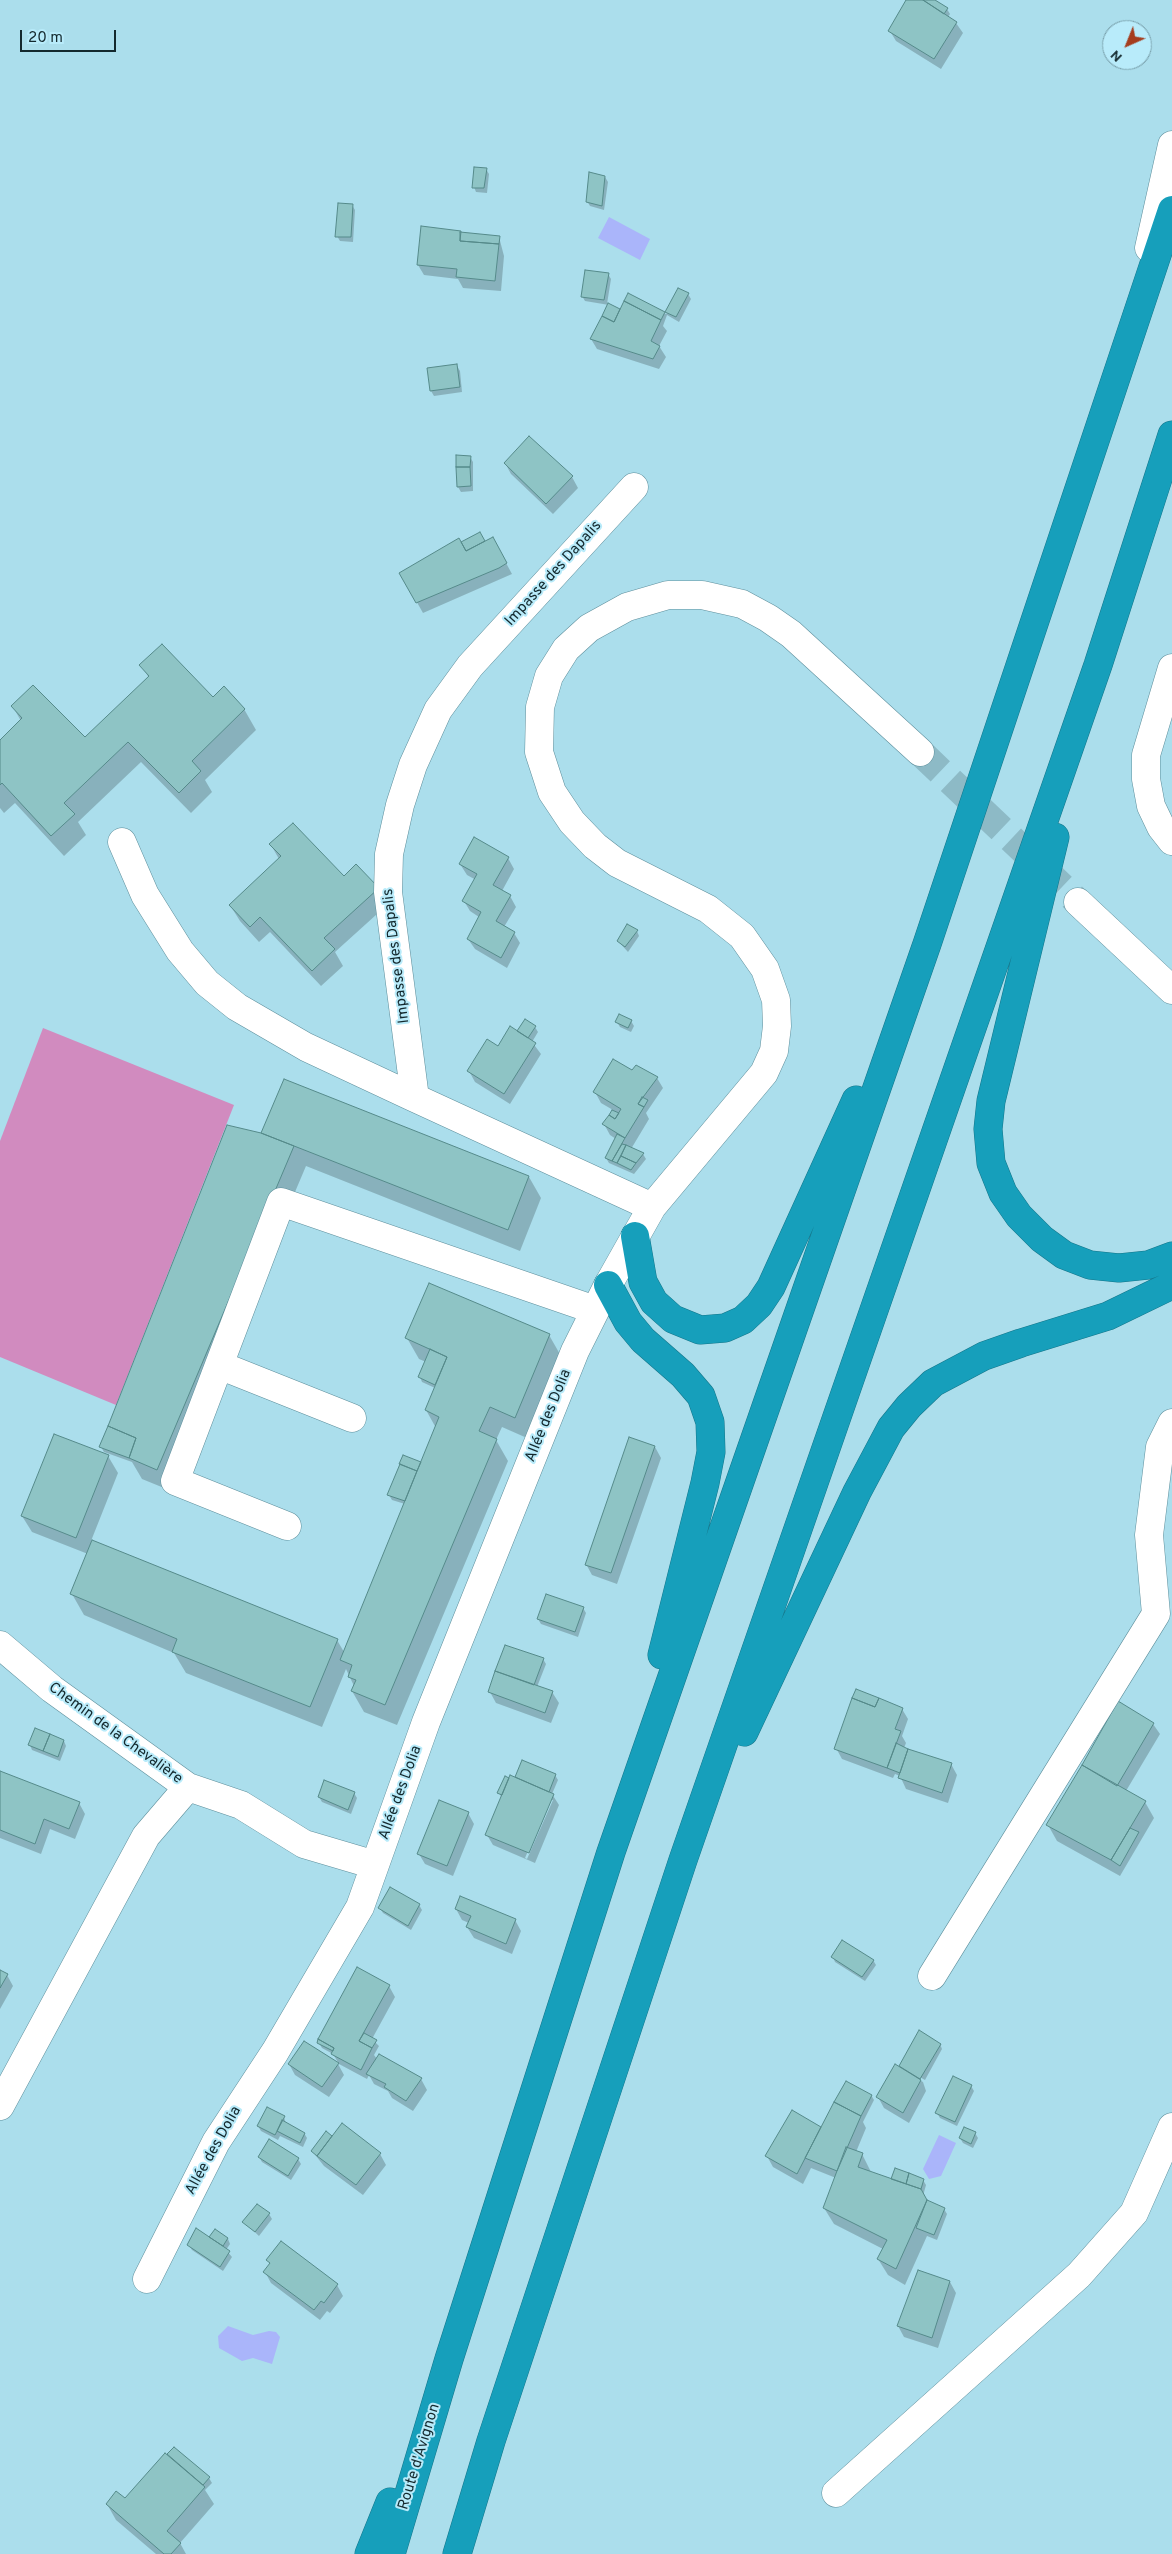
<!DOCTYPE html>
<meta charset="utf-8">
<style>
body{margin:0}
#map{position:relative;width:1172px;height:2554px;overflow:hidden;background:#abdeec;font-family:Overpass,sans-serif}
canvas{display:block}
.north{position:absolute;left:1102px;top:20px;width:50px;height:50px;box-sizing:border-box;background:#b8ebfa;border:1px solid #769da8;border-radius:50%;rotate:224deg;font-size:14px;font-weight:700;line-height:20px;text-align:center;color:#14292e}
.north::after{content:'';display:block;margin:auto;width:18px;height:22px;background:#a53d1e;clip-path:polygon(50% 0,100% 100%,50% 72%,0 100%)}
.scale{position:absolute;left:20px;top:30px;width:96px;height:22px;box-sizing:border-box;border:2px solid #14292e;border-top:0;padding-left:6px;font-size:15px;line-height:18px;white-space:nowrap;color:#14292e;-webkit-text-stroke:4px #b8ebfa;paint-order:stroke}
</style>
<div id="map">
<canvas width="1172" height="2554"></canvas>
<div class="north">N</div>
<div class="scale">20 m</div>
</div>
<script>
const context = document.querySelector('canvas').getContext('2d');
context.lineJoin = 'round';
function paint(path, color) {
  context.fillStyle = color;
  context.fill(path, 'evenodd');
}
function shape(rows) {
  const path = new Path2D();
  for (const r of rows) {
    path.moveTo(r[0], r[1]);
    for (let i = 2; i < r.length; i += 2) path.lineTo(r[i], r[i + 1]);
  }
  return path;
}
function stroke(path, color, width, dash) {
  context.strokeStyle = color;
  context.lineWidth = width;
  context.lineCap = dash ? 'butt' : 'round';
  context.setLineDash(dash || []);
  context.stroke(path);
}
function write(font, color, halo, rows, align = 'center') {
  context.font = font + ' Overpass,sans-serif';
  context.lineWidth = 4;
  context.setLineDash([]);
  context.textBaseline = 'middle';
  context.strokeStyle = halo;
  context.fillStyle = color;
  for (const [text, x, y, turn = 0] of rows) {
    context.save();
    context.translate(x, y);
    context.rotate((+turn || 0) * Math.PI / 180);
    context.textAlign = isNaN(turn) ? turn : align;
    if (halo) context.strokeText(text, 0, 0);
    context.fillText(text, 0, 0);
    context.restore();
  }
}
const green = shape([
 [43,1028,234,1105,116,1405,0,1357,0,1141]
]);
const water = shape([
 [609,217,650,239,640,260,598,238],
 [939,2135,956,2143,941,2176,929,2179,923,2169],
 [228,2326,253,2335,269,2331,276,2332,280,2337,272,2364,253,2358,242,2361,219,2348,218,2336]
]);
const shadow = shape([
 [908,0,933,0,947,9,950,14,948,17,956,23,963,33,941,69,896,41,890,31],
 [486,169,489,174,487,193,476,192,474,187],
 [605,177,608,182,604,210,590,206,587,201],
 [352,205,355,210,353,242,340,241,337,236],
 [461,233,499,237,504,256,501,291,463,288,458,279,424,275,418,265],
 [608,274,611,279,607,304,621,311,629,295,666,314,688,294,691,299,679,322,667,315,663,326,667,331,659,346,666,357,659,369,597,349,591,339,609,305,585,301,582,296],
 [457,366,460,371,462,392,434,396,431,391],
 [470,457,473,462,473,491,461,492,458,487],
 [505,463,572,477,578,488,553,514,511,474],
 [480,533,485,542,493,539,512,574,423,613,401,574],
 [141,665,212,699,244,709,256,730,205,780,212,792,191,813,141,762,78,822,86,835,64,856,15,803,4,813,0,808,0,742,21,721,13,707,85,739,149,678],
 [271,845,344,877,356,866,387,905,335,952,343,966,321,986,270,932,259,942,240,921,230,905,279,859],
 [508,858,514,869,502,891,510,896,516,907,504,927,514,933,520,943,507,968,475,949,468,939,479,917,470,911,464,901,476,880,467,875,460,864],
 [637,931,639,936,628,952,618,941],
 [525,1021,535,1027,538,1032,532,1042,541,1054,510,1104,475,1082,469,1071,518,1033],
 [631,1021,634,1026,631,1032,620,1027,617,1022],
 [632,1071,657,1078,663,1088,646,1113,649,1119,631,1149,643,1154,646,1159,634,1174,609,1163,606,1158,616,1139,610,1135,604,1124,613,1110,601,1103,595,1092],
 [285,1080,529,1177,541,1198,520,1251,306,1166,169,1490,142,1479,132,1462,104,1452,101,1447,262,1134],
 [549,1335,561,1356,527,1438,502,1427,496,1440,508,1461,397,1725,364,1712,352,1691,354,1686,346,1669,322,1727,186,1673,174,1653,84,1615,72,1594,88,1554,32,1532,22,1516,108,1456,118,1473,91,1541,337,1640,344,1652,405,1504,392,1500,389,1495,421,1464,436,1428,426,1410,435,1388,422,1382,420,1377,426,1362,419,1359,407,1338],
 [655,1447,661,1458,617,1584,592,1575,586,1564],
 [583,1608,586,1613,578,1637,541,1624,538,1619],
 [543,1659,546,1664,537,1687,552,1692,559,1703,551,1723,496,1703,490,1692],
 [902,1709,908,1719,902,1736,906,1743,904,1748,951,1764,957,1775,948,1803,906,1789,900,1776,895,1774,893,1778,842,1759,836,1748],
 [1153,1724,1160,1734,1126,1791,1145,1802,1154,1818,1120,1876,1057,1841,1048,1825],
 [64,1741,66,1746,60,1761,32,1750,30,1745],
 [523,1761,555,1775,558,1780,552,1794,559,1805,535,1863,493,1845,487,1835,502,1798,499,1793,515,1778],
 [550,1800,553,1800,527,1859,525,1858],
 [0,1772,79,1803,85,1814,75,1839,50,1829,41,1854,0,1838],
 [354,1793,357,1798,351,1814,322,1802,319,1797],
 [468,1813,474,1824,453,1876,425,1864,419,1854],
 [419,1905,422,1910,411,1930,383,1913,380,1908],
 [456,1909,515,1920,521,1931,512,1954,474,1938,467,1927,469,1923,462,1920],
 [833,1957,873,1960,876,1965,865,1981,835,1962],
 [0,1971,7,1975,13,1986,0,2009],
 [389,1986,395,1997,372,2039,379,2046,374,2055,377,2059,421,2079,427,2090,413,2111,392,2098,388,2091,374,2084,369,2075,367,2079,339,2064,333,2054,322,2048,319,2043],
 [920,2032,940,2044,942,2049,925,2080,902,2067,902,2070,923,2082,926,2091,909,2123,884,2108,878,2097,899,2068],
 [289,2064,338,2064,344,2075,329,2097,295,2075],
 [971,2086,974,2091,957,2126,940,2118,937,2113],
 [871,2095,874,2100,863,2122,866,2128,856,2152,862,2154,871,2172,894,2181,923,2180,926,2185,923,2196,926,2201,944,2209,947,2214,937,2240,927,2236,905,2285,888,2275,878,2259,883,2249,834,2224,824,2208,836,2178,811,2168,803,2184,773,2167,767,2156,792,2111,822,2129],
 [284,2117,286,2124,304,2133,307,2138,303,2147,280,2136,278,2140,261,2131,258,2126],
 [326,2133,332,2137,380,2154,386,2165,363,2195,324,2166,316,2156,313,2151],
 [975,2133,978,2138,973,2148,963,2143,960,2138],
 [269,2140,298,2159,301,2164,291,2180,262,2162,259,2157],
 [269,2214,272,2219,259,2236,244,2222],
 [215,2230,228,2239,230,2244,226,2250,232,2257,223,2271,192,2250,189,2245,209,2239],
 [268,2260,337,2285,343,2296,330,2313,327,2311,320,2320,271,2283,265,2272,270,2265],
 [950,2282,956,2293,938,2348,904,2337,898,2326],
 [168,2454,209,2478,212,2483,205,2490,214,2504,180,2543,186,2554,156,2554,116,2520,107,2504,125,2500,171,2460]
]);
const building = shape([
 [906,0,923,0,957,22,934,59,888,31,906,0],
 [923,0,935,0,948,8,944,14,923,0],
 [474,167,487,168,484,188,472,188,474,167],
 [589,172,605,176,602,206,586,202,589,172],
 [338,203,353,204,351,237,335,237,338,203],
 [421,226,461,231,460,241,499,244,495,281,456,277,457,269,417,265,421,226],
 [460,232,500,236,499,244,460,241,460,232],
 [585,270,609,273,604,300,581,297,585,270],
 [678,288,689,293,676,317,665,312,678,288],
 [628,293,665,312,661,320,624,301,628,293],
 [624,301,661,320,651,341,660,346,653,359,590,339,602,316,614,322,624,301],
 [608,303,620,309,614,322,602,316,608,303],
 [457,364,460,387,430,391,427,368,457,364],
 [529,436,573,476,546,504,504,463,529,436],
 [456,455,471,456,470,467,456,467,456,455],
 [456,467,470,467,471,486,457,487,456,467],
 [480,532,485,541,466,551,461,542,480,532],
 [493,537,507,563,499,568,416,603,399,573,459,538,466,551,493,537],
 [162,644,213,697,224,686,245,709,192,761,201,771,179,793,128,742,64,803,75,814,51,836,2,783,0,785,0,740,22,718,11,706,33,685,85,737,149,676,139,665,162,644],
 [293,823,344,876,356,864,379,888,324,938,335,949,312,971,260,917,250,927,229,905,281,856,269,844,293,823],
 [474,837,509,857,493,885,511,895,496,921,515,932,501,958,467,939,481,912,462,901,477,874,459,864,474,837],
 [627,924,638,930,625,947,617,941,627,924],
 [619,1014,632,1020,628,1028,615,1022,619,1014],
 [525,1019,536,1026,528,1038,517,1031,525,1019],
 [510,1026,536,1043,504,1094,467,1071,487,1039,498,1046,510,1026],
 [613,1059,632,1070,636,1065,658,1077,638,1104,644,1107,625,1138,602,1124,609,1115,615,1119,621,1109,593,1092,613,1059],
 [284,1079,529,1176,508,1230,261,1133,284,1079],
 [642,1097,648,1100,644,1107,638,1104,642,1097],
 [612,1110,619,1113,615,1119,609,1115,612,1110],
 [227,1125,261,1133,294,1146,157,1470,129,1458,136,1438,108,1426,227,1125],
 [617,1134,625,1138,612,1161,605,1158,617,1134],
 [622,1144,626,1145,617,1163,612,1161,622,1144],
 [626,1145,644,1153,636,1163,621,1156,626,1145],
 [621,1156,636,1163,631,1170,617,1163,621,1156],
 [429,1283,550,1334,515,1418,490,1407,479,1431,497,1439,385,1705,351,1691,356,1680,348,1677,352,1665,340,1660,439,1417,425,1410,447,1357,405,1338,429,1283],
 [430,1349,447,1357,435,1385,418,1377,430,1349],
 [108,1426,136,1438,129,1458,99,1447,108,1426],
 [54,1434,109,1455,76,1538,21,1516,54,1434],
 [629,1437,655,1446,611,1573,585,1565,629,1437],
 [403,1455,421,1462,417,1471,399,1464,403,1455],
 [400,1464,417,1471,405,1501,387,1495,400,1464],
 [92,1540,338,1639,310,1707,172,1652,177,1639,70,1594,92,1540],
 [546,1594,584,1607,575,1632,537,1619,546,1594],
 [505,1645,544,1658,534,1685,495,1671,505,1645],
 [495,1671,553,1691,545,1713,488,1692,495,1671],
 [856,1689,879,1698,875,1707,852,1698,856,1689],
 [852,1698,875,1707,879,1698,903,1708,895,1729,901,1731,887,1768,834,1749,852,1698],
 [1118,1701,1154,1723,1117,1786,1082,1765,1118,1701],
 [35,1728,50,1734,43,1751,28,1745,35,1728],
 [50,1734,64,1740,58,1757,43,1751,50,1734],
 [896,1743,908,1749,900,1773,887,1768,896,1743],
 [908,1749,952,1763,942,1793,898,1778,908,1749],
 [522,1760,556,1774,549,1792,515,1777,522,1760],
 [1082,1765,1146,1801,1111,1860,1046,1825,1082,1765],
 [0,1771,80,1802,69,1829,44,1819,35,1844,0,1830,0,1771],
 [510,1775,554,1794,529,1853,485,1835,510,1775],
 [505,1776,509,1778,502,1795,497,1793,505,1776],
 [324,1780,355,1792,348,1810,318,1797,324,1780],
 [439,1800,469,1812,447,1866,417,1854,439,1800],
 [1130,1828,1139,1832,1120,1866,1111,1860,1130,1828],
 [390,1887,420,1904,408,1926,378,1908,390,1887],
 [460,1896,516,1919,506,1944,466,1927,471,1916,455,1909,460,1896],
 [842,1940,874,1960,862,1977,831,1957,842,1940],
 [357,1967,390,1985,359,2041,372,2048,361,2070,331,2054,334,2048,318,2039,357,1967],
 [0,1970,8,1974,0,1988,0,1970],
 [919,2030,941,2044,920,2079,899,2066,919,2030],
 [364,2033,377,2040,372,2048,359,2041,364,2033],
 [318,2039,334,2048,333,2051,317,2043,318,2039],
 [304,2041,339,2063,322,2087,288,2064,304,2041],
 [379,2054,422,2078,406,2101,384,2087,386,2084,366,2074,379,2054],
 [895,2064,921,2080,903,2113,876,2097,895,2064],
 [953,2076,972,2085,955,2122,935,2113,953,2076],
 [846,2081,872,2095,861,2116,834,2102,846,2081],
 [834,2102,861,2116,837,2171,805,2158,834,2102],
 [267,2107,285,2116,275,2135,257,2126,267,2107],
 [792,2110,821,2127,797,2174,765,2156,792,2110],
 [282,2120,305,2133,300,2143,277,2131,282,2120],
 [342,2123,381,2153,356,2185,317,2156,342,2123],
 [964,2127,976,2132,971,2144,959,2138,964,2127],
 [326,2131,332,2136,317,2156,311,2151,326,2131],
 [269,2139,299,2158,288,2176,258,2157,269,2139],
 [846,2147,863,2153,858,2167,921,2189,927,2200,896,2269,877,2259,887,2240,823,2208,846,2147],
 [895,2168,909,2173,906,2184,891,2179,895,2168],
 [909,2173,924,2179,921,2189,906,2184,909,2173],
 [927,2200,945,2208,934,2235,916,2228,927,2200],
 [257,2204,270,2213,255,2232,242,2222,257,2204],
 [196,2228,230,2251,220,2267,187,2245,196,2228],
 [215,2229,228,2238,223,2246,209,2237,215,2229],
 [281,2241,338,2284,324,2303,321,2301,314,2310,263,2272,270,2263,266,2260,281,2241],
 [918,2270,950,2281,932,2338,897,2326,918,2270],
 [174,2447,210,2477,203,2485,167,2454,174,2447],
 [165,2453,205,2487,167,2531,181,2543,171,2554,164,2554,106,2504,116,2491,125,2498,165,2453]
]);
const minorTunnel = shape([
 [920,752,1078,902]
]);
const minor = shape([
 [1149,248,1172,145],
 [634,487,470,666,438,710,413,765,400,805,389,854,388,892,415,1098,652,1207],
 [1172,668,1146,755,1146,779,1151,806,1161,827,1172,841],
 [122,842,145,895,180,951,207,983,237,1007,306,1047,415,1098],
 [1078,902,1172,990],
 [219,1365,352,1418],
 [287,1526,175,1481,281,1202,595,1310],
 [0,1645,52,1689,188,1787,241,1805,304,1844,375,1865],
 [932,1976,1156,1614,1149,1535,1160,1447,1172,1423],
 [0,2106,146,1836,188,1787],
 [147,2279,216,2142,275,2052,360,1907,426,1722,575,1351,608,1285,652,1207,764,1073,774,1051,777,1026,776,1000,765,969,742,936,708,909,617,863,595,846,572,822,552,792,539,752,540,707,549,676,566,649,589,628,627,607,668,595,702,595,742,604,768,618,791,634,920,752],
 [836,2493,1079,2275,1134,2213,1172,2127]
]);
const highway = shape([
 [1055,837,991,1101,988,1129,991,1163,1003,1193,1019,1216,1042,1239,1064,1255,1090,1265,1119,1268,1148,1265,1172,1256],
 [635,1236,643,1282,654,1302,673,1319,700,1330,725,1328,743,1320,759,1305,771,1287,856,1100],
 [608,1285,628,1322,643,1340,683,1375,701,1396,710,1422,711,1452,705,1483,662,1655],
 [744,1732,857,1492,891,1428,909,1406,933,1383,984,1356,1021,1343,1108,1316,1172,1285],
 [369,2554,390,2502],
 [391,2554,449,2359,611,1852,927,944,1172,210],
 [457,2554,491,2441,683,1860,1098,665,1172,435]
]);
const streetNames = [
 ["Impasse des Dapalis",554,574,-48],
 ["Impasse des Dapalis",397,956,-97],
 ["Allée des Dolia",549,1416,-68],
 ["Chemin de la Chevalière",115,1734,36],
 ["Allée des Dolia",401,1793,-70],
 ["Allée des Dolia",214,2151,-61],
 ["Route d'Avignon",420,2457,-73]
];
paint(green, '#d18bbf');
paint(water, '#aab5fa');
paint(shadow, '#0003');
paint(building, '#8ec4c5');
stroke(building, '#558a8a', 1);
stroke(minorTunnel, '#8dbac6', 28, [28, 14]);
stroke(minor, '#5e8f9c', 29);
stroke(highway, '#15768a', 29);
stroke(minor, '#fff', 28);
stroke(highway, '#169fbb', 28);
write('15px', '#14292e', '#b8ebfa', streetNames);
</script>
